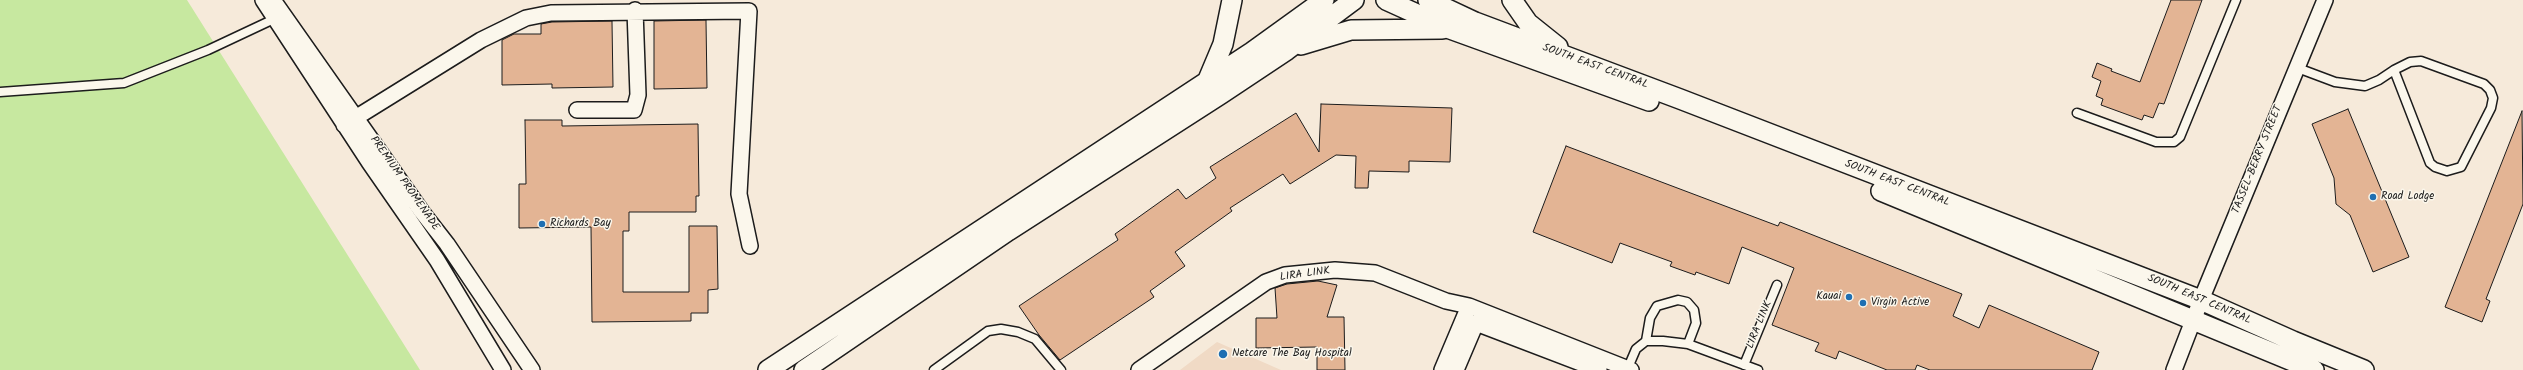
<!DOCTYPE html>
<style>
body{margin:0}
canvas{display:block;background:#f6eada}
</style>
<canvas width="2523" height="370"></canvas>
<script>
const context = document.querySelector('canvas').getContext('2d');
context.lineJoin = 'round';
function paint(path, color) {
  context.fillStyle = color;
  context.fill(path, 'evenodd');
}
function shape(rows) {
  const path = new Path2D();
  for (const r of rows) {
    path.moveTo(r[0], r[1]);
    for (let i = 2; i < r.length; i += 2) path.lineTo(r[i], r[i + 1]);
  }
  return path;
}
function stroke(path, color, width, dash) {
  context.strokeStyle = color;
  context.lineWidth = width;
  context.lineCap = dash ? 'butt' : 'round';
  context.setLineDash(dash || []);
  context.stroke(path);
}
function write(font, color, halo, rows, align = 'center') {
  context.font = font + ' Kalam,sans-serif';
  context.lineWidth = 3;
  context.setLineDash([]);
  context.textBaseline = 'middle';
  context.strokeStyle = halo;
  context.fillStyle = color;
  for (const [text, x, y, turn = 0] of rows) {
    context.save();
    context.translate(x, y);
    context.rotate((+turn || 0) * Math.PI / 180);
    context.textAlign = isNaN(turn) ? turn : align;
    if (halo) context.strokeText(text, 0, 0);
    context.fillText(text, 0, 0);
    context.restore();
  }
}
const built = shape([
 [1217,342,1281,370,1180,370]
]);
const green = shape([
 [0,0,187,0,420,370,0,370]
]);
const building = shape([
 [2171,0,2202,0,2164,104,2159,103,2153,118,2144,115,2142,120,2101,105,2103,99,2096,96,2101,81,2092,77,2097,63,2112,69,2111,71,2140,82,2171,0],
 [706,20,707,88,654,89,654,21,706,20],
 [612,21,613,87,552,88,552,84,502,85,502,40,514,34,541,34,541,24,552,22,612,21],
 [1321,104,1452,108,1450,162,1409,161,1409,172,1369,171,1368,188,1355,188,1356,156,1336,155,1290,184,1283,174,1230,208,1232,211,1175,252,1185,266,1150,291,1154,297,1060,360,1039,335,1019,306,1118,240,1115,234,1178,189,1186,199,1216,178,1210,167,1296,113,1319,152,1321,104],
 [2348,109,2409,257,2373,272,2350,215,2336,204,2334,178,2312,124,2348,109],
 [2522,111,2523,204,2486,299,2490,301,2482,322,2445,307,2522,111],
 [525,120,562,120,562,126,698,124,699,196,696,196,696,212,629,212,629,231,623,231,623,292,689,292,689,226,717,226,718,289,708,290,708,313,691,313,691,321,592,322,591,227,519,228,519,184,526,184,525,120],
 [1566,146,1778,226,1780,222,1962,294,1953,316,1979,328,1989,305,2099,352,2092,370,1930,370,1917,365,1915,370,1887,370,1839,351,1836,359,1815,351,1819,343,1772,325,1794,268,1742,247,1729,284,1696,272,1695,275,1670,266,1672,262,1620,243,1612,263,1533,232,1566,146],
 [1318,281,1337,285,1327,317,1344,317,1345,370,1317,370,1317,347,1256,348,1256,318,1277,318,1275,288,1287,284,1318,281]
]);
const service = shape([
 [2295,67,2335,82,2365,86,2379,80,2394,70,2410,62,2421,61,2484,84,2490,90,2493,98,2491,108,2461,167,2447,171,2435,167,2430,163,2394,70],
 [0,92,124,83,208,50,274,19],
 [2077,113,2156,142,2174,142,2180,137,2236,0],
 [1646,341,1650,318,1657,306,1678,300,1687,302,1694,310,1696,323,1688,344],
 [1744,365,1777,285],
 [934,370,988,331,1001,329,1018,332,1035,339,1061,370],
 [1627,370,1636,349,1646,341,1663,341,1688,344,1758,370]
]);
const minor = shape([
 [263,0,369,162,437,260,503,370],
 [273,0,422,212,447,244,532,370],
 [577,110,634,110,638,95,635,10],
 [344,125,481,40,526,18,551,13,749,11,739,194,750,246],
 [1139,370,1266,282,1285,275,1335,270,1375,273,1446,301,1469,306],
 [1442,370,1469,306,1631,370],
 [1456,370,1476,323,1599,370],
 [2174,370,2201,300,2325,0]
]);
const tertiary = shape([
 [1386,0,1450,29,1649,101],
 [1428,0,1475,22,1680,99,2201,300,2293,341,2364,370],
 [1512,0,1528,23,1558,47],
 [1301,45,1351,30,1442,29],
 [1207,82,1223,44,1232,0],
 [1881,191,2314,370],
 [768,370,1252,52,1324,0],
 [804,370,1008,231,1221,94,1287,50,1354,0]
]);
const markers = [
 [2373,197,4,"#1f6fb2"],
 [542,224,4,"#1f6fb2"],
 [1849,297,4,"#1f6fb2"],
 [1863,303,4,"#1f6fb2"],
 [1223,354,5,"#1f6fb2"]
];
const streetNames = [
 ["SOUTH EAST CENTRAL",1595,67,20],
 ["TASSEL-BERRY STREET",2258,160,-68],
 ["PREMIUM PROMENADE",404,184,55],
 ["SOUTH EAST CENTRAL",1897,184,21],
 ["LIRA LINK",1305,275,-8],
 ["SOUTH EAST CENTRAL",2199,300,23],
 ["LIRA LINK",1760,325,-68]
];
const poiNames = [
 ["Road Lodge",2381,197],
 ["Richards Bay",550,224],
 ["Kauai",1841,297,"right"],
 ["Virgin Active",1871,303],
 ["Netcare The Bay Hospital",1232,354]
];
paint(built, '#f0dac5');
paint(green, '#c7e8a0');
paint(building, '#e3b494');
stroke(building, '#1c1c1c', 1);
stroke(service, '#1c1c1c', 11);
stroke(minor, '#1c1c1c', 18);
stroke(tertiary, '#1c1c1c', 22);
stroke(service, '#fbf7ec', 8);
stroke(minor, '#fbf7ec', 15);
stroke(tertiary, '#fbf7ec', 19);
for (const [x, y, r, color] of markers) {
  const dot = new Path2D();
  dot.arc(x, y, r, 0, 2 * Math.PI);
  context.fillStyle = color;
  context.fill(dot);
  stroke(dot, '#fbf7ec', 1.5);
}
write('11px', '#1c1c1c', '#fbf7ec', streetNames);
write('11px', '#1c1c1c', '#fbf7ec', poiNames, 'left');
</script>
